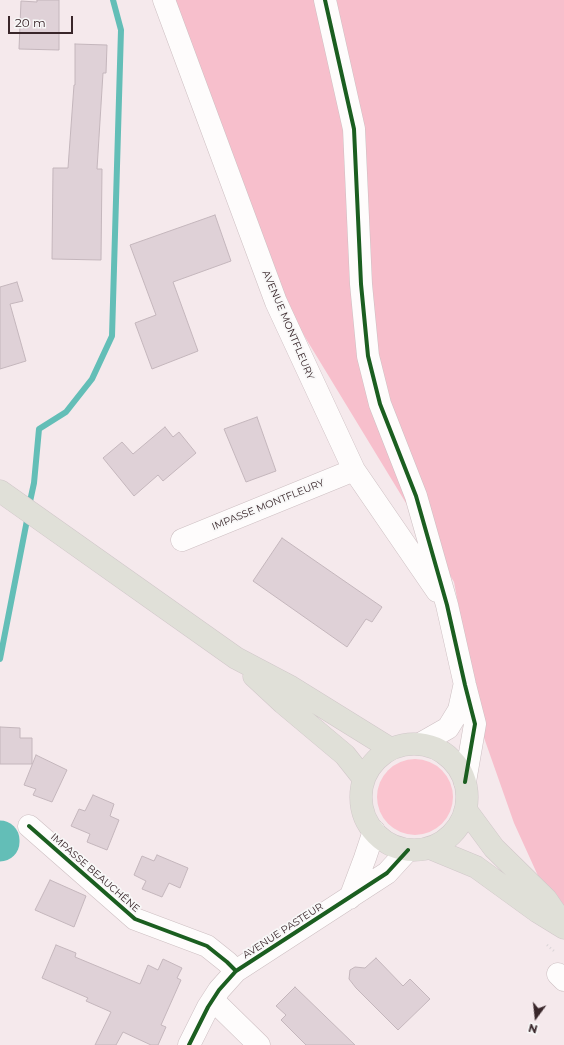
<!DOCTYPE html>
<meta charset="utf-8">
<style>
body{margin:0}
#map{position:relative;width:564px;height:1045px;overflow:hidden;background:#f5e9ec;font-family:Montserrat,sans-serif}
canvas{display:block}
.north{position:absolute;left:516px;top:997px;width:40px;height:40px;-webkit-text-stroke:3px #f8f8f8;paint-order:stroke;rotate:195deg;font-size:11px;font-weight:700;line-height:16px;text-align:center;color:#39262a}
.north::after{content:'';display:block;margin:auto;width:14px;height:18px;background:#39262a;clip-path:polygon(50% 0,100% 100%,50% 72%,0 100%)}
.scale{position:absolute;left:8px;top:16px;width:65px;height:18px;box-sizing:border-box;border:2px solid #39262a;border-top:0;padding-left:5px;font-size:12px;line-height:14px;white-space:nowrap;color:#39262a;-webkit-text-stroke:3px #f8f8f8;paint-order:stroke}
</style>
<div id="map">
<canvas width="564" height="1045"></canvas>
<div class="north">N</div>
<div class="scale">20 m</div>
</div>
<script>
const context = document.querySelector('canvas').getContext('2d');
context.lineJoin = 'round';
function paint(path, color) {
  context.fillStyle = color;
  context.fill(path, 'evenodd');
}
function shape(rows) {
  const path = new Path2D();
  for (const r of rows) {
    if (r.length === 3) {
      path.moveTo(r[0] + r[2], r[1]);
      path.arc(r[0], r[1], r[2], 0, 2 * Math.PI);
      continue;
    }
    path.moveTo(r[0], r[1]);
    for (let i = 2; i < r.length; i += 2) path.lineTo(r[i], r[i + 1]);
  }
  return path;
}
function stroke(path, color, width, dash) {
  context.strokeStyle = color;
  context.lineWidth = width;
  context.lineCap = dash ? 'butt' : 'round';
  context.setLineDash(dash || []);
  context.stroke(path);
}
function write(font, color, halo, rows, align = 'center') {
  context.font = font + ' Montserrat,sans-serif';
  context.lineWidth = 3.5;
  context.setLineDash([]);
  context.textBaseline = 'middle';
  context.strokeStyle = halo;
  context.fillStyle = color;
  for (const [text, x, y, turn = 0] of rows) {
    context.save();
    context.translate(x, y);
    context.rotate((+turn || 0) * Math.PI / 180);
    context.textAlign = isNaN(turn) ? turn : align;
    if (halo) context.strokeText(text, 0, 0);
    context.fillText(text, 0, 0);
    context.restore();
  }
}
const green = shape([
 [415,797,38]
]);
const forest = shape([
 [169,0,564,0,564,933,514,823,482,732,454,582,294,319]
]);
const stream = shape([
 [29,506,34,483,39,429,66,412,92,379,112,336,121,30,113,0],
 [0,659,28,515]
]);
const river = shape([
 [0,840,0,842]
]);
const building = shape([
 [37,0,59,0,59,50,19,49,21,1,37,2,37,0],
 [75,44,107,45,106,73,103,73,97,169,102,169,101,260,52,259,53,168,68,168,74,85,75,85,75,44],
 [215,215,231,261,173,282,198,351,152,369,135,323,156,315,130,245,215,215],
 [17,282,23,301,10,304,26,361,0,369,0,287,17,282],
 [257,417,276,471,246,482,224,429,257,417],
 [165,427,173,437,179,432,196,453,163,481,158,475,134,496,103,458,122,442,133,454,165,427],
 [282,538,382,607,372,622,366,619,347,647,253,581,282,538],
 [0,727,20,728,20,738,32,738,32,764,0,764,0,727],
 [36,755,67,770,52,802,33,795,36,789,24,785,36,755],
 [93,795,114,804,110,816,119,820,107,850,87,842,90,834,71,826,79,809,85,811,93,795],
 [157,855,188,868,180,888,169,883,162,897,142,889,146,881,134,875,142,856,154,861,157,855],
 [50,880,86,896,74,927,35,910,50,880],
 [56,945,76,953,75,957,140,984,148,965,158,970,163,959,182,968,177,978,181,980,161,1025,166,1027,158,1045,151,1045,123,1032,116,1045,95,1045,111,1012,86,1001,88,998,42,978,56,945],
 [376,958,403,986,410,979,430,999,398,1030,356,988,349,979,350,970,355,967,365,968,376,958],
 [295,987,355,1045,306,1045,281,1020,286,1015,276,1006,295,987]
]);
const path = shape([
 [547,945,555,952]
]);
const minor = shape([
 [164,0,276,302,354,470,437,591],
 [325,0,354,129,361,284,368,356,380,404,416,496,447,605,465,685,475,724,465,782],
 [182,540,354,470],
 [420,744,448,728,459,710,464,687],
 [29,826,135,919,207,946,227,962,236,971],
 [350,898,365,858,374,831],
 [558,974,564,980],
 [213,1000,259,1045],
 [189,1045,208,1007,219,990,236,971,387,873,408,850]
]);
const major = shape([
 [0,491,236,658,291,687,391,749],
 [254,676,283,703,345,755,364,779],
 [414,797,53],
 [466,810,494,848,546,899,561,921],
 [430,848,476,867,538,912,564,928]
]);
const cycleway = shape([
 [325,0,354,129,361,284,368,356,380,404,416,496,447,605,465,685,475,724,465,782],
 [29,826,135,919,207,946,227,962,236,971],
 [189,1045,208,1007,219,990,236,971,387,873,408,850]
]);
const streetNames = [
 ["AVENUE MONTFLEURY",288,325,67],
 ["IMPASSE MONTFLEURY",268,505,-22],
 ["IMPASSE BEAUCHÊNE",95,873,41],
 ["AVENUE PASTEUR",283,931,-33]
];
paint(green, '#fac4cf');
paint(forest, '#f7bfcc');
stroke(stream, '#63beb7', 6);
stroke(river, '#63beb7', 39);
paint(building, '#dfd1d7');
stroke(building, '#c4b6bc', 1);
stroke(minor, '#cdbfc2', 23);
stroke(major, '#d0c7c9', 23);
stroke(path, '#dad5d7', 2.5, [1, 3]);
stroke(minor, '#fefcfc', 22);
stroke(major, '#e0e0d8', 22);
stroke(cycleway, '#1b5e20', 4);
write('10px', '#39262a', '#f8f8f8', streetNames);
</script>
